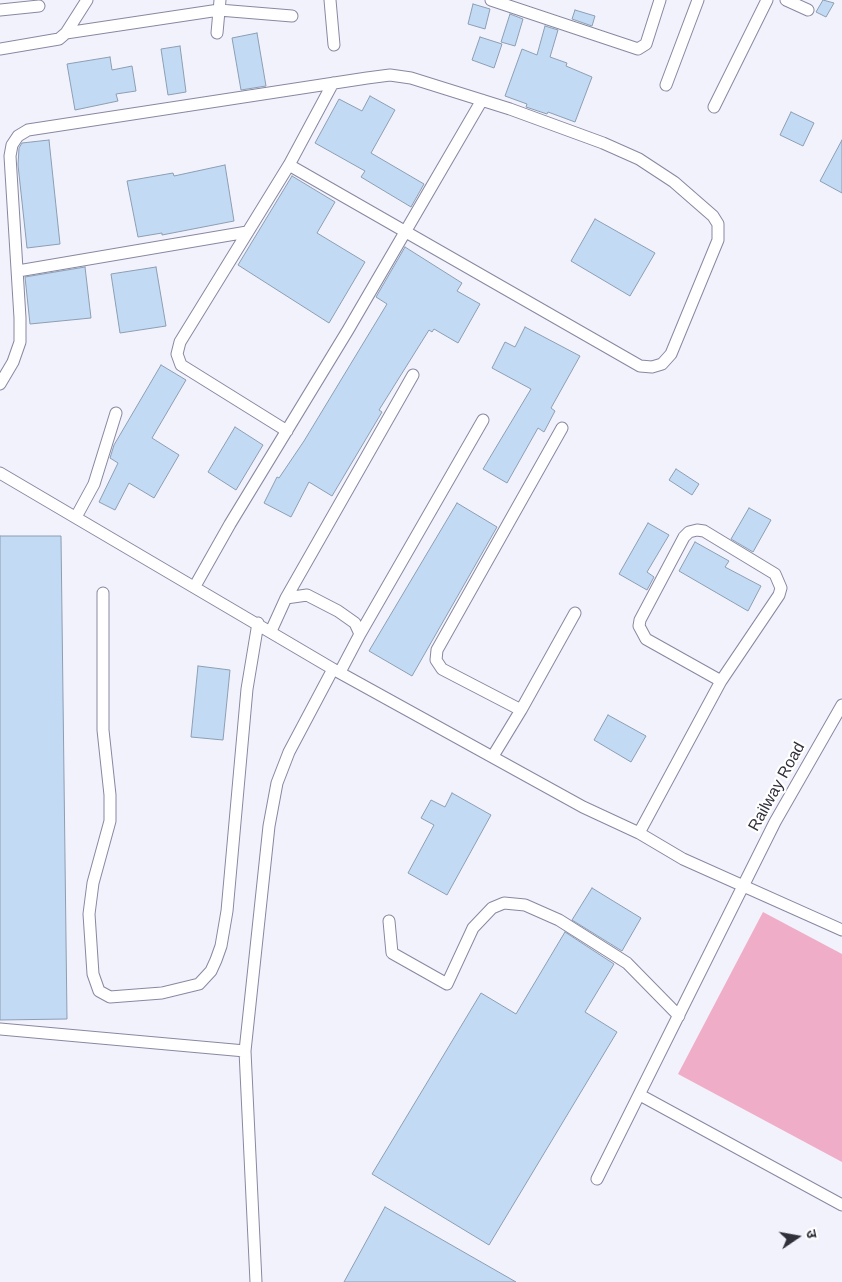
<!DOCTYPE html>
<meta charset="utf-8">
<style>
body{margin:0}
#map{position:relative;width:842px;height:1282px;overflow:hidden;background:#f2f2fd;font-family:Arial,"Noto Sans Devanagari",sans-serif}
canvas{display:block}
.north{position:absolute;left:772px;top:1212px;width:50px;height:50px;-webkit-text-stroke:4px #fff;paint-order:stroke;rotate:78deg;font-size:14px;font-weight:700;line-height:20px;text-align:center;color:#30303b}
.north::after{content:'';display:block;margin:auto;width:18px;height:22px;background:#30303b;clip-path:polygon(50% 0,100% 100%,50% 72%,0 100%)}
</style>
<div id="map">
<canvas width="842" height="1282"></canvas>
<div class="north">उ</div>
</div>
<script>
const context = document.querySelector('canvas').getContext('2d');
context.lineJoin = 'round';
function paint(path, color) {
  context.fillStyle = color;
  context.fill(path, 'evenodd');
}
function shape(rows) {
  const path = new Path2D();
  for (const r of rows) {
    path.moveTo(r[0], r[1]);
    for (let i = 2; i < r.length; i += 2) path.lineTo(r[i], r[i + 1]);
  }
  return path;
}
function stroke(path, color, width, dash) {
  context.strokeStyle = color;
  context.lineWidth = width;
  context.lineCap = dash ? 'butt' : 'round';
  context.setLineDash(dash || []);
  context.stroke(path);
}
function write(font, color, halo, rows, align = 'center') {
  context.font = font + ' Arial,sans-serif';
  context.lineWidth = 4.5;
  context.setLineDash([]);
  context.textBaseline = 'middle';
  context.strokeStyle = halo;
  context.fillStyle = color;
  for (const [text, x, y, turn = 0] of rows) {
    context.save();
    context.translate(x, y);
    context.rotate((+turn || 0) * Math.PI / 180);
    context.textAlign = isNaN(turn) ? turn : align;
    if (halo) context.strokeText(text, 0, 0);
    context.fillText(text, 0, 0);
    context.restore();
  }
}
const green = shape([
 [763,912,842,954,842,1162,678,1074]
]);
const building = shape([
 [823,0,834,3,826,17,816,12,823,0],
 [473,4,490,9,485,29,468,24,473,4],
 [575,10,595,16,592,26,572,19,575,10],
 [510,14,523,19,515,46,501,42,510,14],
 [545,26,558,30,550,57,567,63,566,66,592,77,575,122,548,112,547,114,526,107,527,104,505,96,522,49,537,55,545,26],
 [257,33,266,86,241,90,232,38,257,33],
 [480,37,502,44,494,68,472,60,480,37],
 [180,46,186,92,168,95,161,49,180,46],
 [110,57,112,70,132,66,136,91,116,94,118,101,75,110,67,64,110,57],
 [370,96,395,110,371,153,424,184,411,207,361,177,365,171,315,143,339,99,362,111,370,96],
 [791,112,814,123,803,146,780,135,791,112],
 [49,140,60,244,27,248,18,165,19,148,22,143,49,140],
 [842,140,842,193,820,181,842,140],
 [225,165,234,221,162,235,162,233,138,237,127,181,173,173,174,176,225,165],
 [292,176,335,202,317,233,365,262,329,323,238,265,292,176],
 [595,219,655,253,630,296,571,261,595,219],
 [405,247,462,283,457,291,480,304,458,343,434,329,432,332,429,330,379,410,382,412,332,496,309,482,291,517,264,503,277,477,279,478,304,441,387,304,376,297,405,247],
 [85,267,91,318,30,324,25,277,85,267],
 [156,267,166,326,120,333,111,274,156,267],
 [525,327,580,356,551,408,555,411,544,432,538,428,507,483,483,469,531,389,492,368,505,342,515,347,525,327],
 [161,365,186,380,152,438,179,455,154,498,129,483,115,510,99,502,118,463,110,458,114,445,161,365],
 [235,427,263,445,236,490,208,472,235,427],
 [676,469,699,484,692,495,669,480,676,469],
 [457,503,497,527,412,676,369,651,457,503],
 [749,508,771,520,753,552,731,539,749,508],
 [648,523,669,535,647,572,654,577,647,590,619,574,648,523],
 [0,536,61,536,67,1019,0,1020,0,536],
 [695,542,729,561,725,567,761,586,748,611,679,571,695,542],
 [198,666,230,670,223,740,191,737,198,666],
 [608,715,646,736,631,762,594,740,608,715],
 [452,793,491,815,447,895,408,873,434,825,421,818,431,800,445,807,452,793],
 [592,888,641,918,622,951,572,920,592,888],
 [565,932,614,964,585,1012,617,1032,489,1245,372,1174,481,993,516,1014,565,932],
 [385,1207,516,1282,344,1282,385,1207]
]);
const minor = shape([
 [330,0,334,45],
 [491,0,638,49,646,44,660,0],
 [786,0,808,10],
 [0,10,39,6],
 [66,33,219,10,292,16],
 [217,33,220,0],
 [0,49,59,39,66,33,87,0],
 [666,85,698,0],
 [714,107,767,0],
 [18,271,247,232],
 [0,384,13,362,20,342,20,318,10,156,12,145,18,136,28,130,367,78,390,75,411,78,510,109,603,143,639,159,674,182,713,216,718,224,718,240,671,354,662,364,652,367,640,366,289,165],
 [287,431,181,365,177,354,180,342,289,165,333,83],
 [0,473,333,669,289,752,277,783,269,826,245,1051,256,1282],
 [76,517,94,484,116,413],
 [195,586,230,524,348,330,482,100],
 [103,593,103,730,110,795,110,821,93,883,89,914,93,974,99,991,110,997,162,993,199,984,211,971,216,960,221,946,227,911,247,689,258,623],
 [286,598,413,375],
 [271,631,286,598,307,595,338,611,355,623,360,634,340,672],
 [360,634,483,420],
 [333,669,583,807,639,833,683,859,842,930],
 [521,710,442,669,436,660,437,650,562,428],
 [493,756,521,710,575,613],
 [639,833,721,681,779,595,781,588,775,574,704,531,697,530,689,532,684,537,640,620,639,626,646,639,721,681],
 [389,921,392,953,447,984,473,928,492,908,504,903,525,905,559,920,627,963,679,1016],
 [0,1029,245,1051],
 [640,1095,842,1205],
 [597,1179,775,822,842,705]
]);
const streetNames = [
 ["Railway Road",777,787,-61]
];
paint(green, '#efadc8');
paint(building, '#c2daf3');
stroke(building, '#8c9eb3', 1);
stroke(minor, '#8888a1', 13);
stroke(minor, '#fff', 11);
write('16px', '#30303b', '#fff', streetNames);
</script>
